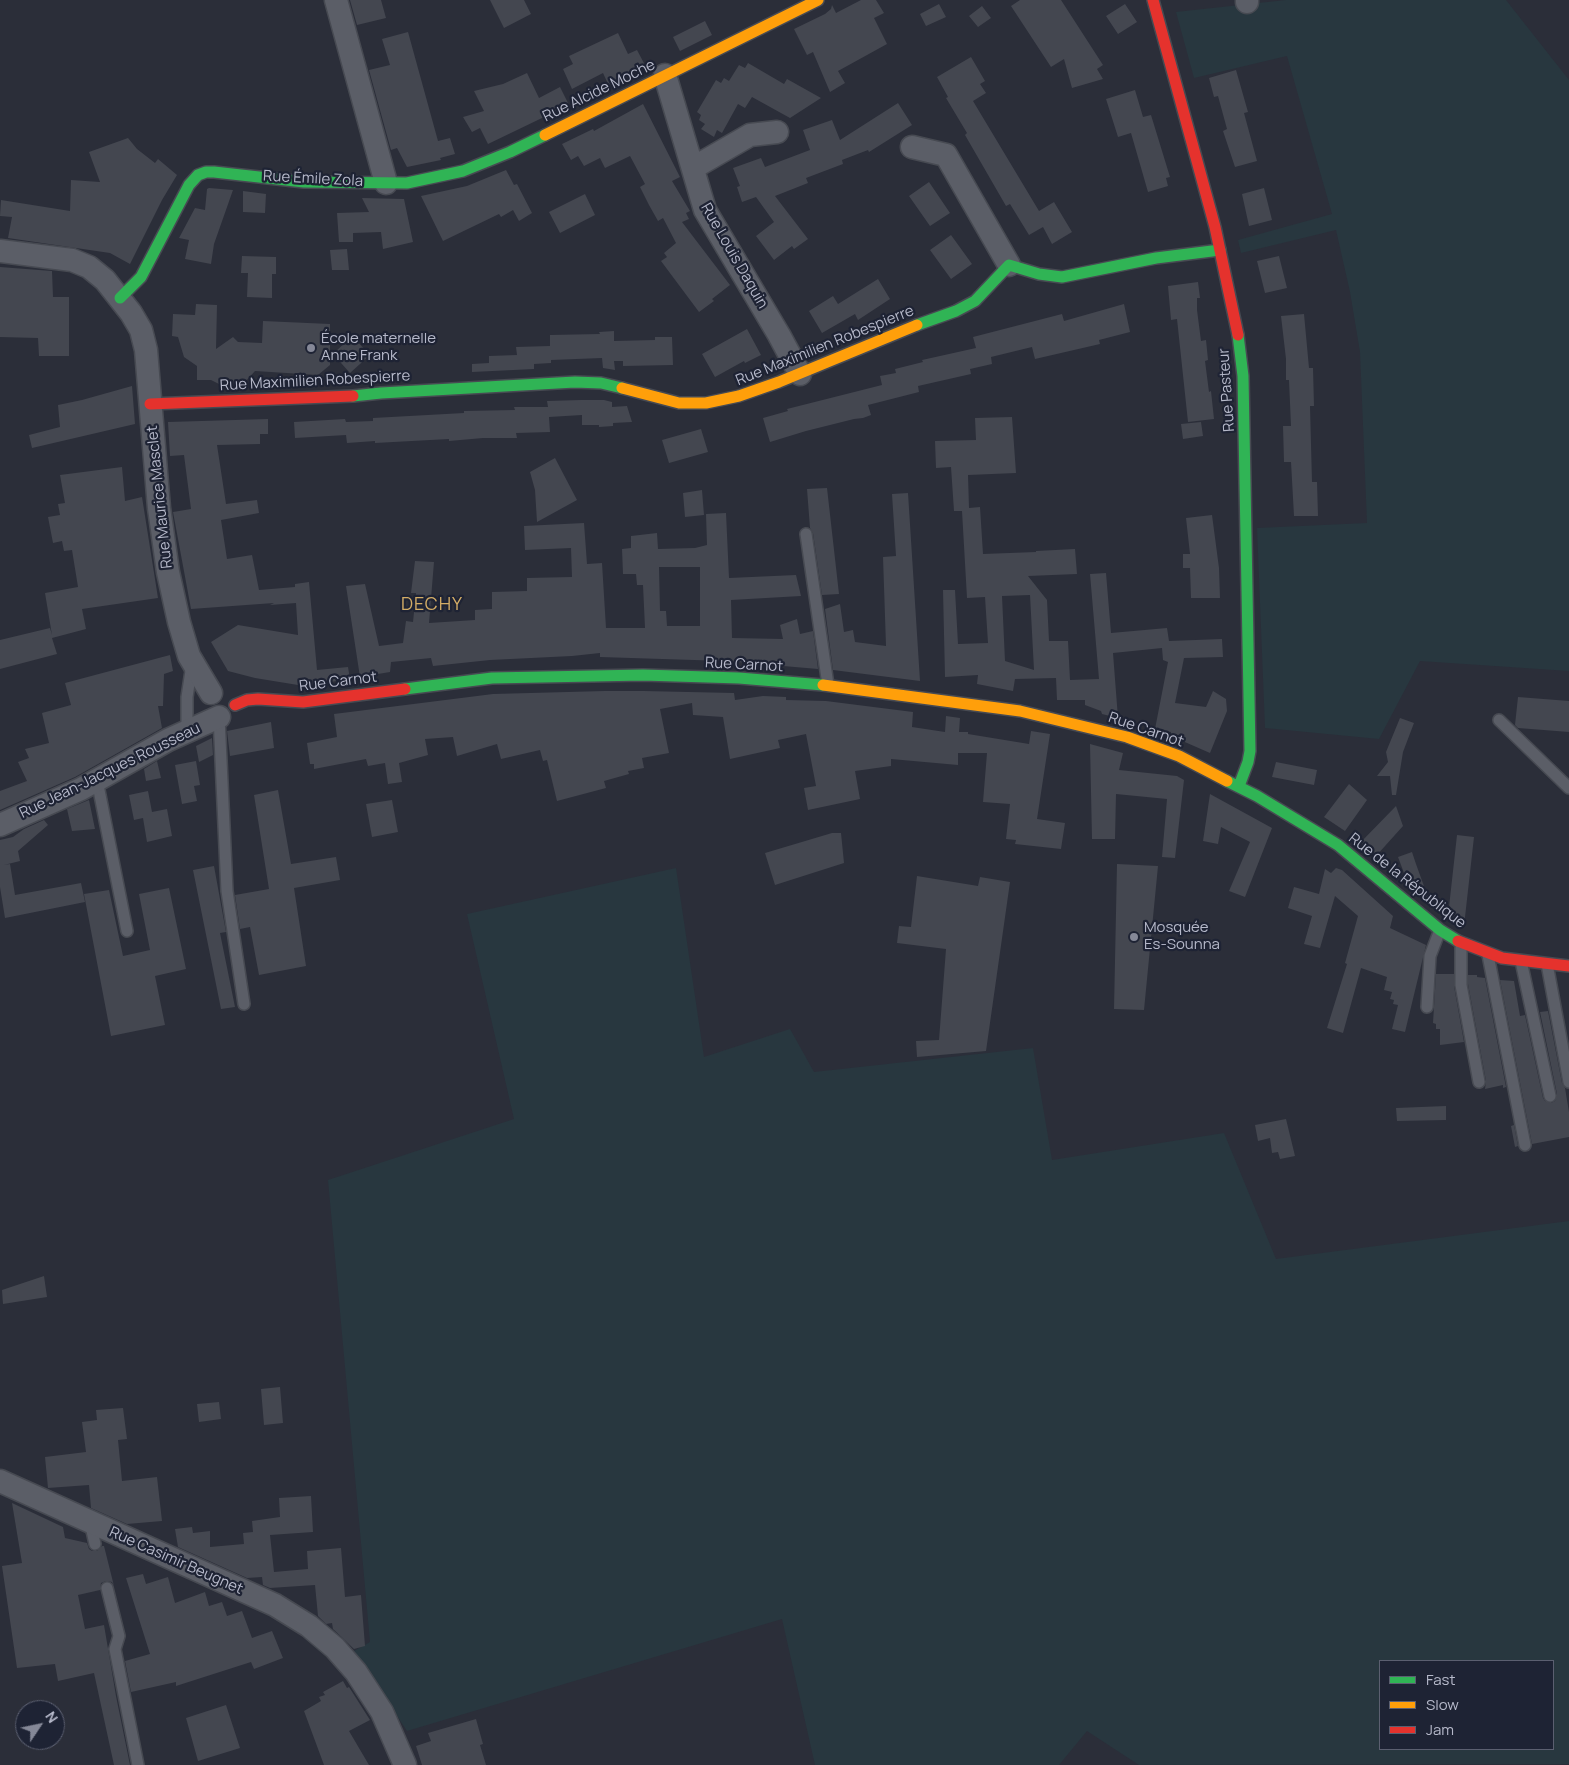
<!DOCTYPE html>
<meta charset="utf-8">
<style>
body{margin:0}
#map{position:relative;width:1569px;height:1765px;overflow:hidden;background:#2b2e39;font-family:Manrope,sans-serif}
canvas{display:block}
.legend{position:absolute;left:1379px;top:1660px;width:175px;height:90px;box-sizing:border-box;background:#1e2334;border:1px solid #5b5f70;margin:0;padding:6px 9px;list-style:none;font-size:15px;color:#b6b9ca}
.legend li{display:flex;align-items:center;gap:10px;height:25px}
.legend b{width:25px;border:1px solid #5b5f70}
.north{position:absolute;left:15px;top:1700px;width:50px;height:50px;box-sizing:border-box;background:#1e2334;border:1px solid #5b5f70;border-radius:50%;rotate:56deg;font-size:14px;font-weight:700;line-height:20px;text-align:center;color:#b6b9ca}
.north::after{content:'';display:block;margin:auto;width:18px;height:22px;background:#858897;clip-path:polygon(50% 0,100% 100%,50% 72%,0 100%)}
</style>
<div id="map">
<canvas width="1569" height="1765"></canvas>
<ul class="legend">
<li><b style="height:6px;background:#30b455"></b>Fast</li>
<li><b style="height:6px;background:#ff9f0a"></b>Slow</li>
<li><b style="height:6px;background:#e5322d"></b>Jam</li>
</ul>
<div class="north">N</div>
</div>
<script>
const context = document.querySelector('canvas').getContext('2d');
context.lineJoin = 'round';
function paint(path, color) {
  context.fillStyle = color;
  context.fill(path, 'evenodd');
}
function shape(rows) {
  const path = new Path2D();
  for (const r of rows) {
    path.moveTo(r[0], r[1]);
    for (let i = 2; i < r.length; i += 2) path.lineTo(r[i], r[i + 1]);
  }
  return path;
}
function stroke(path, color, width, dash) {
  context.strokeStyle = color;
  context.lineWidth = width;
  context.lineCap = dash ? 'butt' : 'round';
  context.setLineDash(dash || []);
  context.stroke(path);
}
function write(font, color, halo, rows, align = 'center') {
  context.font = font + ' Manrope,sans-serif';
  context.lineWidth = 4.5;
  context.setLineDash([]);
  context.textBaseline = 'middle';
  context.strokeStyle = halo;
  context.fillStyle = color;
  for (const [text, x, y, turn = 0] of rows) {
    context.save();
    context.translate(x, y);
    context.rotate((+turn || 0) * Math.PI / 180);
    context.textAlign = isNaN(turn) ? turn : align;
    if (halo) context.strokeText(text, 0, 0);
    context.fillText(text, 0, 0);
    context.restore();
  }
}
const green = shape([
 [1286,0,1506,0,1569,80,1569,671,1420,661,1379,739,1265,728,1257,528,1367,523,1360,352,1350,292,1336,230,1241,253,1238,240,1332,214,1287,56,1194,78,1176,12],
 [676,868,704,1057,790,1029,814,1072,1033,1048,1052,1160,1224,1133,1276,1259,1569,1221,1569,1764,1139,1765,1087,1731,1059,1765,815,1765,782,1619,407,1731,354,1651,370,1642,328,1180,514,1119,467,914],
 [1380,1661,1553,1661,1553,1749,1380,1749]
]);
const building = shape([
 [350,0,381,0,386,18,357,25],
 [490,0,524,0,531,14,504,28],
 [861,0,876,0,884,13,874,18,887,44,838,71,845,83,830,92,813,52,807,55,794,29,825,14,831,9,832,5,836,13],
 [1020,0,1061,0,1103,65,1097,69,1103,79,1072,88,1064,59,1051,67,1011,6],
 [939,4,946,17,926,26,920,14],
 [1125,4,1137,22,1118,34,1106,16],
 [982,6,991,18,978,27,969,16],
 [705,21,712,35,680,51,673,37],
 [408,32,438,141,450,138,455,154,440,158,441,160,407,167,397,148,391,150,369,70,390,65,382,39],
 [618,33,628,54,637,50,646,67,609,86,603,73,572,89,563,69,573,64,569,56],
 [971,57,985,81,980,84,986,93,973,101,1039,211,1054,202,1072,232,1052,244,1043,227,1029,235,1010,204,1006,206,965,135,967,133,946,98,948,97,937,77],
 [748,63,784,84,787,79,821,98,790,118,752,97,745,108,738,104,722,133,717,130,714,137,701,129,705,124,699,120,701,115,697,112,716,80,721,83,724,78,729,81,739,65,745,68],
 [1236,70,1248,112,1244,113,1257,161,1235,167,1223,131,1227,129,1218,96,1214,97,1209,78],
 [527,73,539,98,560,87,569,105,488,144,480,128,472,132,463,117,484,111,474,91,503,84],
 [1135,90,1143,117,1151,115,1170,177,1166,178,1168,186,1148,192,1131,133,1118,137,1106,99],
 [898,103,912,125,869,152,868,150,842,160,843,164,806,178,808,183,775,196,808,239,794,249,792,246,774,260,756,236,774,222,756,197,742,202,737,187,740,186,733,168,761,158,765,167,810,150,803,130,832,120,840,140],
 [643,104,680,177,672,181,690,211,686,213,689,219,682,222,730,285,712,299,714,301,699,312,661,261,667,257,664,253,676,243,663,218,658,221,649,205,640,187,645,184,630,156,605,168,600,158,584,166,578,156,571,160,562,144,593,129,594,131],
 [128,138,137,149,155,163,158,159,177,175,162,200,130,264,110,253,8,238,12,217,0,216,1,200,70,211,71,180,100,182,89,152],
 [506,170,514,185,517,184,532,213,519,221,513,210,501,217,499,214,443,241,421,196,467,186],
 [929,182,950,213,930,226,909,196],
 [209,188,233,190,214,244,211,264,185,259,189,240,179,238,195,208,205,210,207,189],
 [1264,188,1272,220,1249,226,1242,194],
 [243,191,266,194,265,213,243,212],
 [585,194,595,215,560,233,549,212],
 [362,198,404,199,413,242,383,249,381,232,353,233,353,242,339,242,337,213,369,212],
 [951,235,972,264,951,279,930,250],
 [347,249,349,270,332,270,330,250],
 [242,256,276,257,276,274,272,274,272,298,247,297,248,273,241,273],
 [1279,256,1287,288,1265,293,1257,261],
 [0,267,52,271,53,297,69,297,69,356,39,356,38,338,0,337],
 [878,279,890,299,858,320,855,314,822,333,809,311,833,296,838,304],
 [1198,282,1200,298,1197,298,1197,310,1201,341,1206,340,1208,360,1205,361,1209,392,1211,391,1214,419,1188,422,1177,319,1171,320,1168,286],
 [196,304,217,305,216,349,233,337,238,342,262,343,263,321,330,324,330,365,318,375,255,371,245,382,243,380,229,385,219,384,211,380,197,380,197,366,184,357,178,337,172,336,173,314,195,315],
 [1124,304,1130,332,1099,340,1100,344,1035,359,1032,347,991,357,992,364,970,369,971,374,918,386,919,392,868,405,871,415,863,418,854,419,806,431,770,442,763,418,788,411,787,409,882,385,880,376,896,373,895,369,923,362,922,360,976,348,973,337,1062,314,1064,321],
 [1304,314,1309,368,1313,368,1314,406,1310,406,1312,482,1317,482,1318,516,1294,516,1291,462,1284,462,1283,426,1291,426,1289,380,1286,380,1286,359,1281,316],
 [747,329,761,355,745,363,744,361,715,377,702,354],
 [614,331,614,341,655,340,655,337,672,337,673,365,623,366,623,361,614,361,615,370,603,368,602,358,551,360,551,363,534,364,534,369,472,372,472,364,489,363,489,356,517,355,516,347,550,346,550,335,600,334,599,332],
 [352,336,370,355,350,373,333,354],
 [132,386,135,424,32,448,29,435,60,427,58,405,82,400],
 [581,400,604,400,612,402,612,407,627,406,632,422,613,423,613,426,599,427,599,425,582,425,582,415,549,417,550,432,516,433,517,438,483,438,449,441,449,439,375,443,375,441,347,443,346,435,295,438,294,422,345,419,346,422,373,421,373,418,464,413,464,411,515,410,514,407,548,407,547,401],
 [1012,417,1016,473,968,475,969,508,980,507,983,554,1036,552,1036,551,1075,549,1077,574,1028,576,1047,600,1049,641,1068,641,1070,680,1099,679,1090,574,1106,573,1111,633,1167,628,1169,641,1222,639,1223,657,1184,658,1175,703,1206,707,1213,691,1226,699,1227,711,1210,753,1171,736,1171,732,1155,729,1168,662,1163,660,1162,648,1113,653,1118,718,1102,714,1101,711,1085,705,1085,700,1057,700,1056,678,1015,679,1013,691,977,684,978,675,945,677,943,590,955,590,958,644,988,643,985,597,967,598,962,511,954,511,951,467,936,468,935,441,976,440,975,418],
 [1030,595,1034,670,1005,661,1002,596],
 [268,419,268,434,260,434,260,444,217,445,226,504,257,500,259,513,221,520,227,559,252,555,259,590,295,587,295,584,309,582,317,670,348,667,350,679,304,686,255,678,228,671,211,642,238,625,298,635,296,603,270,605,274,603,191,609,173,512,191,509,184,455,170,456,168,422],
 [1201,422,1203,436,1183,439,1181,424],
 [701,429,708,452,669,463,662,440],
 [555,458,577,500,537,522,535,490,530,472],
 [122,467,125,501,142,497,158,598,82,609,86,629,52,638,57,654,0,669,0,640,50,628,52,635,45,593,78,587,72,550,64,551,62,541,53,543,48,517,60,515,58,504,65,503,60,475],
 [827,488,839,594,822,595,813,533,810,528,807,489],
 [702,490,704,515,685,517,683,493],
 [908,493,920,681,833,670,825,609,840,604,844,632,853,630,855,642,886,646,883,557,896,556,892,494],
 [726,513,729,578,796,575,801,596,731,600,732,638,783,639,780,625,797,619,800,634,813,631,818,669,725,661,600,657,600,653,572,656,490,660,433,666,431,658,391,662,390,672,360,677,346,586,365,584,379,646,403,643,406,621,413,622,416,593,411,593,415,561,434,562,429,623,475,620,475,610,492,609,492,592,527,591,527,578,572,577,571,548,525,550,524,526,584,523,587,564,602,563,606,628,645,628,643,585,637,585,636,574,623,574,622,549,631,548,631,536,657,533,658,549,695,548,707,545,706,514],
 [659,567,700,567,700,626,667,626,666,611,660,611],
 [1212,515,1219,568,1220,598,1191,598,1190,568,1183,568,1183,554,1190,554,1186,518],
 [170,655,173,671,164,674,163,706,158,706,162,728,75,777,0,810,0,791,27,781,18,762,29,758,25,749,49,743,42,713,71,705,65,683],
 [605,691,643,691,734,693,735,700,763,696,786,697,786,700,826,701,913,712,912,727,945,732,946,716,960,718,959,732,968,732,968,734,1029,744,1031,731,1050,734,1037,819,1065,823,1061,849,1015,844,1016,840,1006,839,1010,804,983,802,987,753,958,753,958,765,891,759,891,766,855,771,860,799,808,810,804,788,816,786,806,734,778,740,780,748,730,759,723,717,693,715,692,703,660,709,669,753,642,758,644,768,628,771,629,774,604,781,606,788,557,801,547,760,543,761,540,750,501,759,497,744,457,756,453,737,425,739,428,755,399,763,402,782,388,784,385,763,368,766,366,759,314,769,314,764,310,764,307,743,337,737,334,714,493,694],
 [1518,697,1569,701,1569,732,1518,728,1515,725],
 [1400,718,1414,723,1403,752,1396,795,1392,795,1390,776,1377,776,1388,762,1386,752],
 [271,722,274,748,230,756,227,731],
 [212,738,213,755,199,762,196,746],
 [1090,744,1123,753,1119,770,1177,776,1184,780,1175,858,1162,857,1167,799,1116,794,1115,839,1092,839],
 [157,761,161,778,146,781,144,769],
 [196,761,200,785,194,786,197,801,182,804,175,765],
 [1276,762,1317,770,1314,785,1272,777],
 [1349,784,1367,800,1345,831,1324,817],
 [278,790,291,864,336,857,340,880,294,888,306,966,259,975,250,927,240,929,235,895,269,889,254,795],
 [148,791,152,812,167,809,172,836,147,842,143,818,134,820,129,795],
 [1210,794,1272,828,1245,897,1229,891,1250,842,1221,827,1218,844,1203,841],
 [89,800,95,829,72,831,67,809],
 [392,800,398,832,372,837,366,804],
 [1396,806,1403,826,1376,856,1360,843],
 [44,820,48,825,18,851,20,861,4,865,10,864,15,895,81,883,85,902,5,918,0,887,0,840,13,837,24,829],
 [832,833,841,833,844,863,775,885,765,853],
 [1457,835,1474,837,1464,926,1448,916],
 [1412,852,1416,864,1429,900,1407,881,1398,857],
 [1117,864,1158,866,1144,1010,1114,1009],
 [214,866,226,932,220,933,235,1007,221,1009,193,870],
 [1336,868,1342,870,1393,916,1390,928,1426,945,1405,1032,1392,1029,1398,1005,1393,1004,1394,1000,1390,999,1392,992,1384,990,1387,977,1361,968,1343,1033,1327,1028,1347,964,1345,963,1358,916,1335,896,1320,948,1304,944,1312,916,1288,908,1294,887,1319,894,1325,869,1331,873],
 [917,876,978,886,980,877,1010,882,986,1051,917,1057,916,1041,939,1040,946,949,897,943,899,926,911,927],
 [169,888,186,969,155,976,165,1025,111,1036,84,894,109,890,123,956,150,950,139,894],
 [1436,974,1454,974,1454,986,1464,1042,1440,1045,1440,1029,1436,1029,1436,1024,1433,1023],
 [1468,975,1477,975,1477,977,1485,978,1506,1087,1503,1088,1503,1085,1485,1089,1486,1081,1468,984],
 [1500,980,1514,981,1520,1016,1525,1015,1543,1098,1545,1101,1551,1103,1555,1101,1557,1094,1540,1012,1548,1011,1562,1083,1565,1088,1569,1112,1569,1137,1532,1144],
 [1446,1106,1446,1120,1397,1121,1396,1108],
 [1286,1119,1295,1156,1280,1159,1278,1152,1272,1153,1270,1138,1258,1141,1255,1125],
 [1514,1125,1518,1146,1515,1147,1511,1126],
 [44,1276,47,1297,3,1304,2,1290],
 [280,1387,283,1423,264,1425,261,1389],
 [219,1402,221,1419,199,1422,197,1404],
 [123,1408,127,1439,118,1440,122,1481,157,1477,162,1521,127,1524,91,1508,89,1485,48,1488,45,1457,86,1452,82,1422,97,1420,96,1410],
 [311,1496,313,1532,270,1535,274,1572,308,1569,307,1551,341,1548,345,1597,361,1595,365,1646,354,1649,333,1629,332,1623,326,1624,318,1616,315,1585,270,1588,263,1585,262,1577,247,1578,178,1547,175,1529,192,1527,193,1533,210,1531,210,1547,244,1544,243,1533,253,1532,252,1521,280,1517,279,1498],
 [12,1503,63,1527,65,1538,87,1543,89,1549,92,1551,97,1551,102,1546,104,1546,114,1586,112,1582,106,1581,101,1583,100,1590,78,1595,85,1629,104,1625,116,1696,130,1765,114,1765,94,1673,58,1681,55,1664,17,1668,2,1566,22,1563],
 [143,1574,146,1584,168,1577,175,1603,205,1592,209,1606,222,1602,227,1616,242,1611,252,1638,272,1631,283,1658,254,1669,251,1662,176,1686,176,1682,131,1692,125,1661,150,1654,126,1578],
 [343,1681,347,1688,349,1687,370,1720,349,1731,369,1765,324,1765,304,1711,321,1701,319,1697,325,1695,323,1692],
 [226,1705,240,1748,198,1761,186,1718],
 [476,1719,483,1744,480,1745,486,1765,422,1765,416,1746,431,1741,428,1733]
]);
const lane = shape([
 [806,534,828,685],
 [219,717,227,891,244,1004],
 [1499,720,1569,788],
 [187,731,187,697,192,664],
 [97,780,127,931],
 [1461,944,1461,985,1479,1082],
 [1488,955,1525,1145],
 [1521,961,1550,1096],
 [1547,964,1569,1082],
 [1427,1007,1430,956,1440,930],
 [90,1522,95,1544],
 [107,1588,119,1636,115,1649,138,1765]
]);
const street = shape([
 [336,0,386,183],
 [1247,0,1247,2],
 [665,75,705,210,779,335,800,374],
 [912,147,946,155,1009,265],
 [693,168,750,135,777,132],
 [0,251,72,260,89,267,105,280,131,313,141,330,146,350,159,508,168,572,179,622,189,656,211,693],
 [0,825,81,789,168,740,219,717],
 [0,1481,275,1605,309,1626,335,1648,356,1672,382,1712,405,1765]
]);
const fast = shape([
 [120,298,141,277,189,185,198,175,206,172,214,172,304,182,407,183,463,171,510,152,545,135],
 [917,325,956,311,975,301,1009,265,1039,274,1062,277,1156,258,1220,250],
 [1238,335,1243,376,1250,751,1248,762,1239,786],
 [353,396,381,393,575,382,601,383,622,388],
 [405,689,492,678,643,675,739,678,823,685],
 [1227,781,1257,796,1338,845,1440,930,1458,941]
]);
const slow = shape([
 [545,135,818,0],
 [622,388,679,403,706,403,739,396,779,382,917,325],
 [823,685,1020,711,1127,737,1179,756,1227,781]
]);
const jam = shape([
 [1153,0,1215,227,1238,335],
 [150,404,353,396],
 [235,705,247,700,258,699,303,702,405,689],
 [1458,941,1502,958,1569,966]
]);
const markers = [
 [311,348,5,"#858897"],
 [1134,937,5,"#858897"]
];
const streetNames = [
 ["Rue Alcide Moche",599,91,-26],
 ["Rue Émile Zola",313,179,3],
 ["Rue Louis Daquin",734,256,60],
 ["Rue Maximilien Robespierre",825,346,-22],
 ["Rue Maximilien Robespierre",315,381,-3],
 ["Rue Pasteur",1227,390,-94],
 ["Rue Maurice Masclet",160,497,-96],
 ["Rue Carnot",744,665,3],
 ["Rue Carnot",338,682,-7],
 ["Rue Carnot",1146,730,19],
 ["Rue Jean-Jacques Rousseau",110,771,-26],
 ["Rue de la République",1407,881,38],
 ["Rue Casimir Beugnet",176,1561,24]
];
const poiNames = [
 ["École maternelle",321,339],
 ["Anne Frank",321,356],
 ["Mosquée",1144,928],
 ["Es-Sounna",1144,945]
];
const quarterNames = [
 ["DECHY",432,605]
];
paint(green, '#28373f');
paint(building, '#444750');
stroke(lane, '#474a52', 14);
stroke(street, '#474a52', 25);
stroke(fast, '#474a52', 14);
stroke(slow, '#474a52', 14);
stroke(jam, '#474a52', 14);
stroke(lane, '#5b5e67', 11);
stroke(street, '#5b5e67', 22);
stroke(fast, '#30b455', 11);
stroke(slow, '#ff9f0a', 11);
stroke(jam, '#e5322d', 11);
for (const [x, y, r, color] of markers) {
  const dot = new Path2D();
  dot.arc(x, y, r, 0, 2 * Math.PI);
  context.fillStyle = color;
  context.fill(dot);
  stroke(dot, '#1e2334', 2);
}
write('15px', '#b6b9ca', '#1e2334', streetNames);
write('15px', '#b6b9ca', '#1e2334', poiNames, 'left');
context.letterSpacing = '1px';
write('18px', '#d4ad66', '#1e2334', quarterNames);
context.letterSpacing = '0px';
</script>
